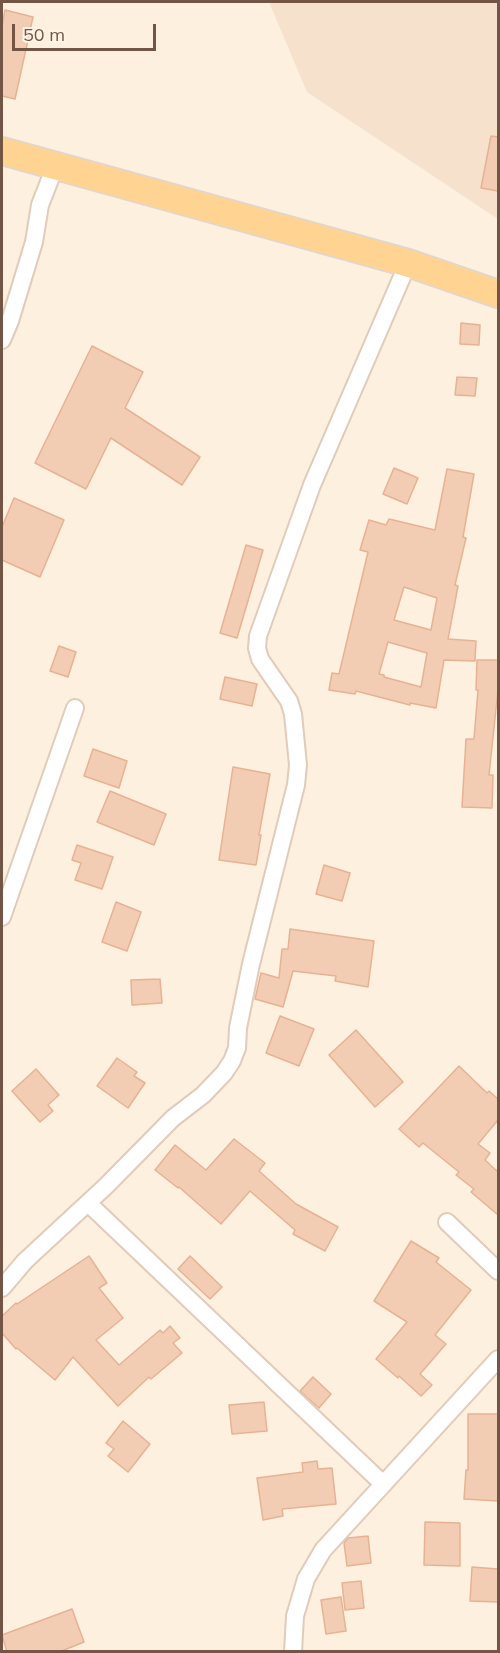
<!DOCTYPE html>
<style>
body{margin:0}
#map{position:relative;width:500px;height:1653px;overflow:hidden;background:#fdf0de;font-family:Mulish,sans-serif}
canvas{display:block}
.frame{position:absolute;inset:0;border:3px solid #735546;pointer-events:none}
.scale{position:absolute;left:12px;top:24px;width:144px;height:27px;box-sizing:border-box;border:3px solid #735546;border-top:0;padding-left:8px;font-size:18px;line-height:21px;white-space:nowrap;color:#735546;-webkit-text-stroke:4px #fff4e5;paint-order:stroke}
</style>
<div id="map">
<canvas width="500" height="1653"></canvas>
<div class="frame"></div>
<div class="scale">50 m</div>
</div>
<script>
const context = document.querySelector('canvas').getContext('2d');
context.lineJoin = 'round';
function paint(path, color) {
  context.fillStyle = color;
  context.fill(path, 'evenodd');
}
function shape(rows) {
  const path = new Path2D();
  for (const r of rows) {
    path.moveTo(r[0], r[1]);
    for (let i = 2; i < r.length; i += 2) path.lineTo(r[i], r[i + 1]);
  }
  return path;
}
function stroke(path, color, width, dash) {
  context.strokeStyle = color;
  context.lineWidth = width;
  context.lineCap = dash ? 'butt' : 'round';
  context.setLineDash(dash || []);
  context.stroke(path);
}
const residential = shape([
 [269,2,498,2,498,219,307,92]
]);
const building = shape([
 [5,10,33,17,15,99,2,96,2,26,5,10],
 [491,136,498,137,498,191,481,188,491,136],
 [461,323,480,325,479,345,460,344,461,323],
 [92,346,143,372,125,408,200,457,182,485,111,438,86,489,35,463,92,346],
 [457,377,477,378,475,396,455,395,457,377],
 [394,468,418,478,407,504,383,494,394,468],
 [447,469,474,474,463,537,466,538,455,585,458,586,448,639,476,641,475,661,444,660,436,708,410,703,410,705,356,691,355,694,329,690,332,673,339,674,368,552,360,550,369,520,386,525,389,519,435,530,447,469],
 [404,587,437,598,431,630,394,620,404,587],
 [388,642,427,653,421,687,384,677,384,675,379,674,388,642],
 [14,498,64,520,40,577,2,560,2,527,14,498],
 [246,545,263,550,237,638,220,633,246,545],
 [59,646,76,652,68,677,50,671,59,646],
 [477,660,498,660,498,690,489,775,493,775,492,808,462,807,466,739,474,739,478,690,476,690,477,660],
 [225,677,257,684,252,706,220,699,225,677],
 [93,749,127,761,119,788,84,776,93,749],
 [233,767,270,774,259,835,261,835,256,865,219,860,233,767],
 [110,791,166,814,154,845,97,822,110,791],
 [77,845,113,857,102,889,75,880,81,863,72,860,77,845],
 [324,865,350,873,342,901,316,894,324,865],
 [116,902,141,912,127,951,102,942,116,902],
 [290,929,374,941,368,987,335,981,336,976,293,971,283,1007,255,999,261,973,279,978,282,949,288,949,290,929],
 [160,979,162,1003,132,1005,131,980,160,979],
 [280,1016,314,1029,299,1066,266,1053,280,1016],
 [356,1030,403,1082,375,1107,329,1055,356,1030],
 [117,1058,137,1072,134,1076,145,1083,128,1108,97,1086,117,1058],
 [459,1066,487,1093,489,1091,498,1099,498,1120,478,1144,490,1153,485,1160,498,1172,498,1215,471,1192,474,1189,456,1175,459,1172,423,1143,419,1147,399,1129,459,1066],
 [36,1069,59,1095,48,1105,53,1111,40,1122,12,1091,36,1069],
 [234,1139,265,1163,259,1171,296,1204,338,1227,325,1251,293,1234,295,1230,250,1191,221,1224,179,1187,178,1188,155,1170,175,1145,206,1170,234,1139],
 [411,1241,439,1258,436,1262,471,1290,435,1335,446,1344,420,1374,432,1385,421,1396,399,1376,398,1378,376,1359,407,1322,374,1301,411,1241],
 [89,1256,107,1283,99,1288,123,1318,96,1340,119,1365,160,1330,163,1333,170,1326,180,1338,173,1343,182,1353,151,1379,149,1377,118,1406,73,1357,55,1380,17,1348,16,1349,2,1333,2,1316,16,1303,17,1304,89,1256],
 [190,1256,222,1287,210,1299,178,1269,190,1256],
 [313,1377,331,1394,319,1408,300,1391,313,1377],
 [264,1402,267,1431,232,1434,229,1405,264,1402],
 [468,1414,498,1414,498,1501,464,1499,466,1470,468,1470,468,1414],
 [123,1421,150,1444,128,1472,108,1456,114,1449,106,1443,123,1421],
 [317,1461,318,1469,332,1468,336,1504,282,1509,283,1516,263,1520,257,1478,303,1472,302,1463,317,1461],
 [425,1522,460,1523,460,1566,424,1565,425,1522],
 [368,1536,371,1563,347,1566,344,1543,348,1538,368,1536],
 [472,1567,498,1569,498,1602,470,1601,472,1567],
 [361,1581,364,1608,345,1610,342,1583,361,1581],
 [341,1597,346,1631,326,1634,321,1600,341,1597],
 [72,1609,84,1642,59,1652,7,1652,2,1635,72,1609]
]);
const minor = shape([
 [2,340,10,321,34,242,40,205,56,164],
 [2,917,75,708],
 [88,1203,382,1483],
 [447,1222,498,1271],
 [2,1288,25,1261,106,1186,173,1118,203,1095,224,1073,232,1061,237,1048,238,1028,251,964,296,785,298,765,293,714,289,701,260,659,257,648,258,636,312,485,408,263],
 [293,1652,295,1616,306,1579,323,1550,498,1359]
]);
const primary = shape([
 [2,151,408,263,498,294]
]);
paint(residential, '#f5e1cc');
paint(building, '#f3ccb4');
stroke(building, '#e7b294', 1.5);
stroke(minor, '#e1cbba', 20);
stroke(primary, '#ddd6d3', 30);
stroke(minor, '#fff', 16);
stroke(primary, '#ffd493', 27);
</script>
